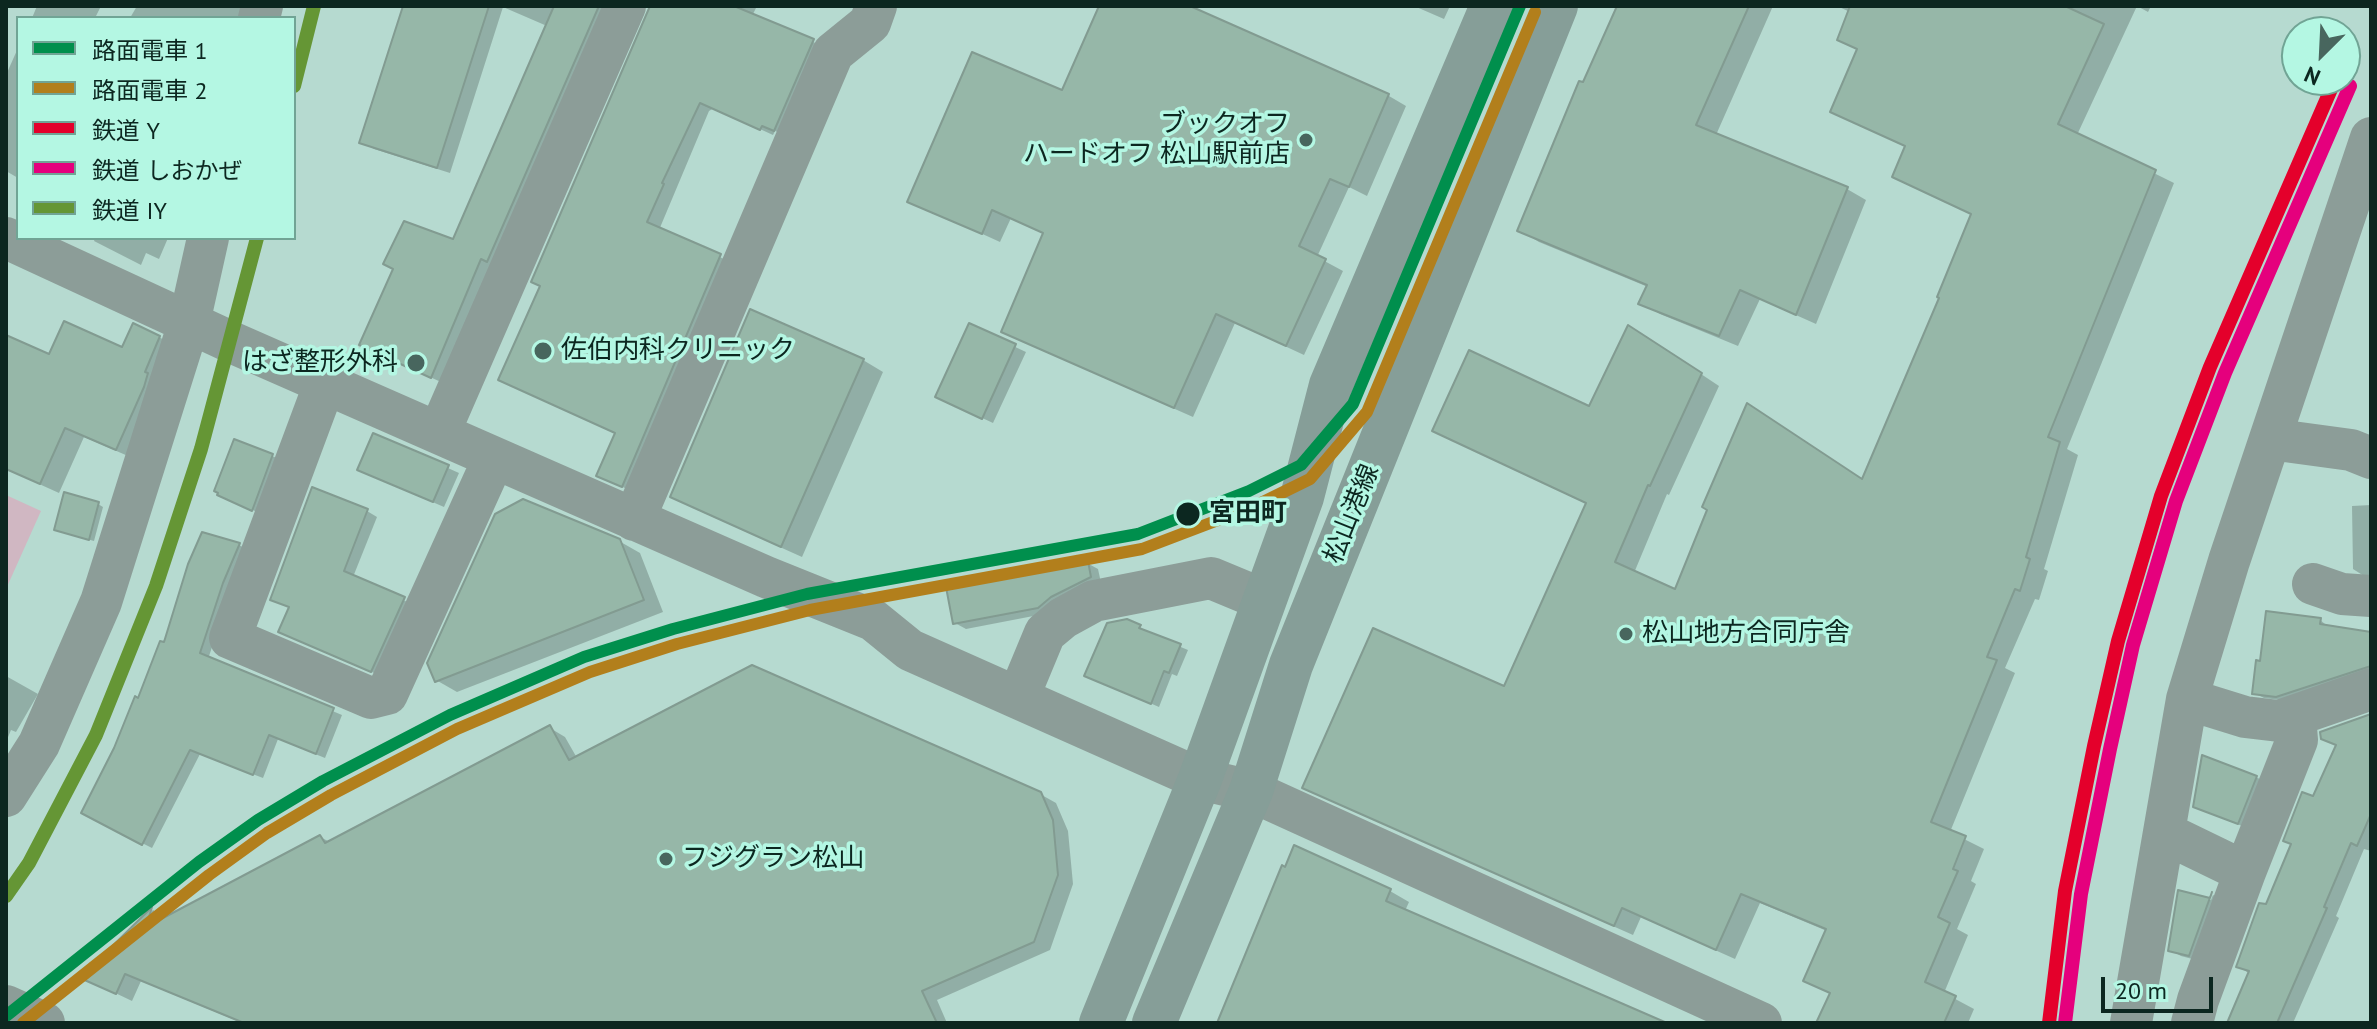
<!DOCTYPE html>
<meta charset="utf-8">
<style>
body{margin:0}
#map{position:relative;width:2377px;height:1029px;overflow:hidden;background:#b6dad0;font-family:"PT Sans","Noto Sans JP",sans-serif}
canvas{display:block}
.frame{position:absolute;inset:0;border:8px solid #0c2720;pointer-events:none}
.legend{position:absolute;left:16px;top:16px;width:280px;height:224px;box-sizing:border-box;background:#b4f7e3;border:2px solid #71a495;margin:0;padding:10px 14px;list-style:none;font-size:24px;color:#0c2720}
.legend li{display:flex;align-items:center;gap:16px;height:40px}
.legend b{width:40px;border:2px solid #71a495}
.north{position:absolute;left:2281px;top:16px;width:80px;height:80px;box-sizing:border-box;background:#b4f7e3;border:2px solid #71a495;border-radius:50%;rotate:204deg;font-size:22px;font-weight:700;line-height:32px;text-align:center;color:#0c2720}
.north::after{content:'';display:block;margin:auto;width:28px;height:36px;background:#48665e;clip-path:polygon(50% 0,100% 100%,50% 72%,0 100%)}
.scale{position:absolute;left:2101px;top:977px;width:112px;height:36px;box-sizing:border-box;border:4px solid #0c2720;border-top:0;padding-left:10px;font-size:24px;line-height:28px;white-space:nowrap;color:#0c2720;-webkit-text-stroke:6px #b4f7e3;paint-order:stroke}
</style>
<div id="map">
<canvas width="2377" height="1029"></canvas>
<div class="frame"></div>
<ul class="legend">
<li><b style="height:10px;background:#008f4d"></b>路面電車 1</li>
<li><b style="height:10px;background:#b27f1c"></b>路面電車 2</li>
<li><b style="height:10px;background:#e4002b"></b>鉄道 Y</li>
<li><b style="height:10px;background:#e5007d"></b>鉄道 しおかぜ</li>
<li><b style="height:10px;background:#659635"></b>鉄道 IY</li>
</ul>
<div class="north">N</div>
<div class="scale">20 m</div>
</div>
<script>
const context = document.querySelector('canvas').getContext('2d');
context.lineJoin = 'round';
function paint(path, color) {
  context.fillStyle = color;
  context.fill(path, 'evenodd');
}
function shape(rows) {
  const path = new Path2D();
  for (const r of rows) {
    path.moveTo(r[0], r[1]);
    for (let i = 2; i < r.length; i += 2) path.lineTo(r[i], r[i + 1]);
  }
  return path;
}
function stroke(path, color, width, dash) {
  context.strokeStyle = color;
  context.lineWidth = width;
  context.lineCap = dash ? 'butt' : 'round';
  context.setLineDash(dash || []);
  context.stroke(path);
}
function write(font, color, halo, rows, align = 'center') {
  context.font = font + ' "PT Sans","Noto Sans JP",sans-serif';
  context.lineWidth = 7;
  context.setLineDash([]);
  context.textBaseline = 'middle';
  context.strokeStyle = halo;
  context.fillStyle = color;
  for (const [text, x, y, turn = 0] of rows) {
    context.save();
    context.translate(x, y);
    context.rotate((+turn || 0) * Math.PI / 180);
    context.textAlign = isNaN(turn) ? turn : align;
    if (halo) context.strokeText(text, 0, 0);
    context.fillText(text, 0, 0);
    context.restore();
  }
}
const green = shape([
 [6,495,41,511,6,589]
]);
const shadow = shape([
 [37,6,101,6,95,18,32,18],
 [137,6,255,6,249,18,130,18],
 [407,6,614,6,443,383,374,351,454,242,547,26,503,7,450,173,374,149,362,142],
 [651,6,757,6,753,14,826,48,787,136,775,131,773,135,714,108,709,111,659,230,733,263,635,493,598,475,617,434,542,286],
 [1101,6,1185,6,1389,96,1406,106,1367,196,1349,187,1317,257,1343,271,1304,355,1235,323,1193,417,1021,341,1003,331,1045,234,1011,218,1000,242,910,201,1063,93],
 [1414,6,1450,6,1444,19],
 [1619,6,1773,6,1716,135,1847,189,1866,200,1816,324,1760,299,1738,346,1660,314,1641,303,1648,287,1539,242,1520,230],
 [1837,6,2137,6,2077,135,2174,183,2067,449,2078,455,2044,569,2048,571,2039,600,2035,599,2005,668,2015,673,1950,832,1984,849,1971,881,1976,884,1957,929,1968,935,1944,993,1974,1009,1968,1023,1818,1023,1831,994,1805,980,1827,931,1760,903,1735,959,1641,917,1633,935,1324,798,1305,787,1505,689,1588,504,1434,430,1589,409,1647,338,1719,386,1669,495,1667,494,1634,573,1676,592,1869,486,1973,215,1894,176,1907,147,1833,111,1859,51,1840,39,1850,12],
 [2137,6,2151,6,2148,12],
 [18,48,18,178,6,171,6,75],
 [95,238,168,238,159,259,146,253,141,265,94,241],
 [970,326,1026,352,993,423,948,402],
 [6,337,50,357,123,350,159,337,178,348,135,459,84,437,59,493,6,469],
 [863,360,883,372,802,557,693,508,672,496],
 [374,435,459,473,444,507,370,475],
 [272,456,277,458,257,512,224,497],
 [98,504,103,507,94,541,61,532],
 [2371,505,2371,575,2364,576,2353,569,2352,506],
 [367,511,377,517,353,577,414,605,381,676,291,637,291,608],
 [619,541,640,553,663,612,457,692,436,680],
 [239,545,248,550,232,588,208,659,342,715,325,758,278,739,263,778,200,754,152,848,92,818,140,700,165,645],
 [1087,563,1098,569,1101,583,1049,613,966,629,955,623],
 [2320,620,2330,628,2371,634,2371,672,2288,701,2264,698,2254,693],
 [1140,627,1147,633,1188,650,1177,676,1172,674,1159,707,1095,679],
 [6,676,38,694,16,732,11,730,6,742],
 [2371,716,2371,851,2364,849,2336,916,2339,918,2293,1023,2229,1023,2250,974,2238,966,2267,907,2337,746,2323,738],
 [550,728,565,737,577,758,1040,794,1056,803,1068,831,1073,884,1050,950,937,1000,947,1023,242,1023,141,981,132,1001,84,978,153,910,167,918,320,837,330,842],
 [2256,777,2267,783,2249,829,2195,806],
 [1390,891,1409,902,1405,911,1662,1023,1219,1023],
 [2180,892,2211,900,2213,895,2222,900,2200,961,2181,956,2170,950]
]);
const building = shape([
 [403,6,489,6,437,168,359,143,403,6],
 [554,6,599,6,487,262,481,259,431,378,359,345,393,269,383,264,404,221,453,239,554,6],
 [650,6,734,6,814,39,774,131,762,126,760,130,700,103,662,183,664,184,647,222,721,254,622,487,596,476,615,433,498,380,540,286,531,282,650,6],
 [1099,6,1190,6,1389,94,1349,187,1330,179,1299,246,1326,259,1286,346,1216,314,1174,408,1001,332,1043,233,992,210,982,234,907,202,972,52,1062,90,1099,6],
 [1617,6,1749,6,1696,125,1848,187,1796,315,1740,290,1719,336,1638,304,1647,285,1517,231,1579,81,1583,82,1617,6],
 [1850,6,2065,6,2104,24,2058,124,2156,170,2048,437,2060,442,2026,557,2030,559,2020,591,2015,589,1987,657,1997,660,1931,822,1966,836,1953,869,1958,871,1938,917,1950,923,1925,982,1956,996,1944,1023,1816,1023,1830,993,1803,981,1826,929,1741,894,1716,950,1622,908,1614,926,1302,788,1373,628,1504,686,1586,503,1432,431,1469,350,1589,406,1628,325,1702,373,1650,486,1648,485,1615,562,1675,589,1707,510,1702,507,1747,403,1862,479,1939,298,1937,297,1971,214,1892,177,1905,146,1830,112,1857,49,1837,40,1850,6],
 [750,309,864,359,781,547,670,497,750,309],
 [64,321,122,347,133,323,160,336,145,372,148,373,144,387,116,450,65,428,40,484,6,469,6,335,49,354,64,321],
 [969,323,1016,344,982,419,935,397,969,323],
 [373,433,449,465,433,502,357,470,373,433],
 [234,439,273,454,252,511,217,495,218,493,214,491,234,439],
 [312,487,368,509,344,571,405,597,371,672,278,632,289,607,270,600,312,487],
 [64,492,99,502,89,540,54,530,64,492],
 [523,499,620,539,644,600,435,682,427,663,495,514,523,499],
 [202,532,240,543,223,583,200,653,334,708,316,754,269,735,253,775,190,750,142,845,81,813,114,748,135,696,138,698,160,641,164,642,188,564,202,532],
 [1088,561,1091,577,1051,597,1038,608,953,624,946,587,1088,561],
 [2266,611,2321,618,2320,624,2371,632,2371,666,2276,697,2252,694,2256,660,2260,661,2266,611],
 [1127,619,1141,625,1139,628,1181,644,1169,673,1164,671,1151,704,1084,676,1107,623,1127,619],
 [752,665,1041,792,1053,820,1058,875,1034,942,922,991,937,1023,244,1023,125,974,116,994,80,978,152,907,146,927,320,835,325,843,550,725,569,760,752,665],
 [2371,714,2371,814,2357,846,2351,843,2324,907,2327,908,2277,1023,2227,1023,2249,971,2236,967,2259,903,2266,904,2291,844,2283,841,2302,792,2313,796,2336,745,2321,739,2320,732,2371,714],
 [2202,755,2257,776,2238,824,2193,807,2202,755],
 [1294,845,1391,889,1386,901,1667,1023,1217,1023,1282,865,1285,867,1294,845],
 [2178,890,2210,898,2212,892,2189,956,2168,951,2178,890]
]);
const minor = shape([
 [259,18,262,6],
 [6,238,231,342,766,577,873,620,910,650,1200,779,1251,791,1761,1023],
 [325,383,230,638,371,698,387,694,494,458],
 [439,433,625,6],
 [2270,439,2351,450,2371,458],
 [634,520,833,53,870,23,876,6],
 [2313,584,2342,594,2371,596],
 [1018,698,1045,633,1063,618,1094,601,1211,578,1264,600],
 [2187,699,2245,717,2279,721,2371,689],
 [6,796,39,744,101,602,189,323,208,238],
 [2179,840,2245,872],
 [6,1006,44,1023],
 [2131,1023,2187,699,2229,561,2371,138],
 [2192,1023,2198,1000,2245,872,2297,740,2295,716]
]);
const major = shape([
 [1101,1023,1200,779,1302,497,1331,385,1492,6],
 [1154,1023,1251,791,1291,665,1556,6]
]);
const rail1 = shape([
 [2049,1023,2065,891,2094,746,2118,641,2161,496,2210,367,2335,80]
]);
const rail2 = shape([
 [2065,1023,2081,894,2110,749,2133,645,2176,501,2225,373,2350,86]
]);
const rail3 = shape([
 [294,86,314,6],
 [6,896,29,863,96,735,156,586,201,449,257,238]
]);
const tram1 = shape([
 [6,1016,199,862,258,820,323,781,450,715,584,657,673,629,807,594,1138,534,1249,491,1301,465,1353,404,1520,6]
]);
const tram2 = shape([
 [23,1023,209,875,267,833,331,795,457,729,590,672,677,644,810,610,1142,549,1255,506,1310,479,1367,412,1535,12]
]);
const markers = [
 [1306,140,8,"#48665e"],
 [543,351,10,"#48665e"],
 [416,363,10,"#48665e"],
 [1188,514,13,"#0c2720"],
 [1626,634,8,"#48665e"],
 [666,859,8,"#48665e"]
];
const poiNames = [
 ["ブックオフ",1290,125,"right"],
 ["ハードオフ 松山駅前店",1290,155,"right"],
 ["佐伯内科クリニック",561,351],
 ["はざ整形外科",398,363,"right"],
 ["松山地方合同庁舎",1642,634],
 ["フジグラン松山",682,859]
];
const stopNames = [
 ["宮田町",1209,514]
];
const streetNames = [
 ["松山港線",1352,514,-68]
];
paint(green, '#d0b7c2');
paint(shadow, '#0003');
paint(building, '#96b7a8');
stroke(building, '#829b91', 2);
stroke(minor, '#8c9d98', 42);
stroke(major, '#869e98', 44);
stroke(rail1, '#e4002b', 14);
stroke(rail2, '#e5007d', 14);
stroke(rail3, '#659635', 14);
stroke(tram1, '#008f4d', 12);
stroke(tram2, '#b27f1c', 12);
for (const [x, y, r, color] of markers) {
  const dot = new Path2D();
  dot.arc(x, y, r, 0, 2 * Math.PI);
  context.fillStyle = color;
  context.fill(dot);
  stroke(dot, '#b4f7e3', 3);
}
write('26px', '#0c2720', '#b4f7e3', poiNames, 'left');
write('bold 26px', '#0c2720', '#b4f7e3', stopNames, 'left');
write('26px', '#0c2720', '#b4f7e3', streetNames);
</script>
